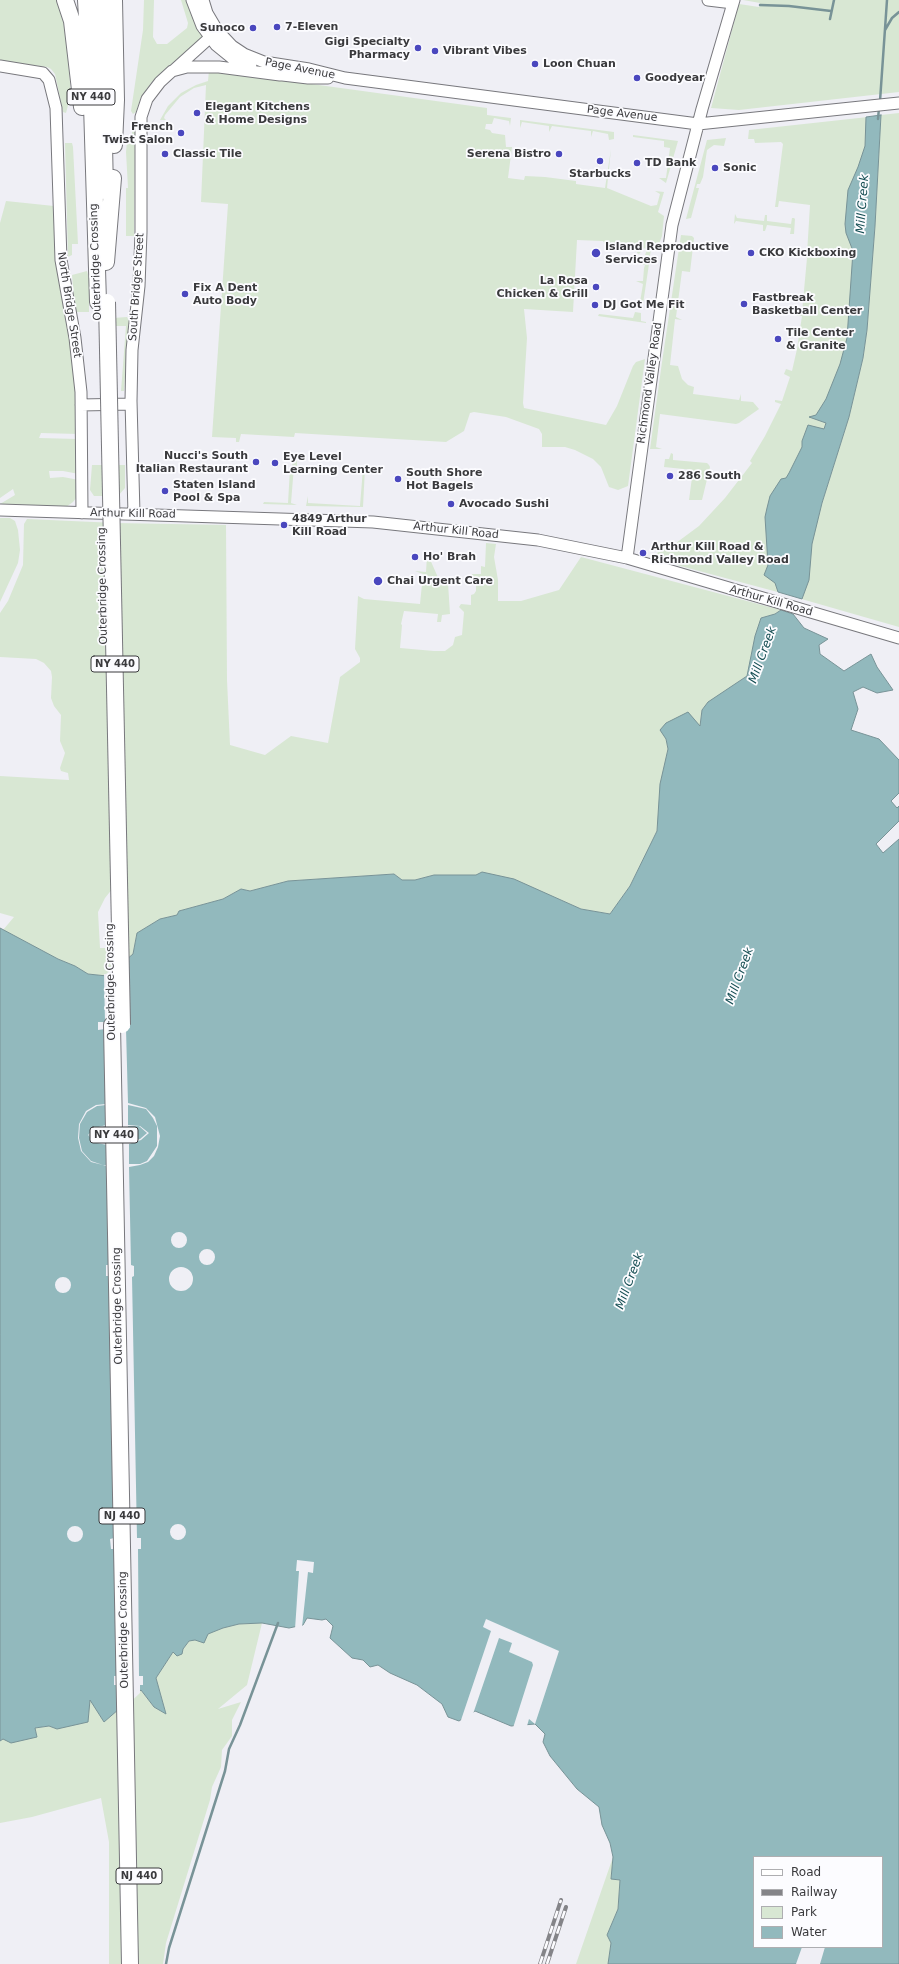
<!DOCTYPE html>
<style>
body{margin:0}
#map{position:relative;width:899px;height:1964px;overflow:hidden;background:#efeff5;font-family:"DejaVu Sans",sans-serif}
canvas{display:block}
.legend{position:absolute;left:753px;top:1856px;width:130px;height:92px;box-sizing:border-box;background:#fcfcff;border:1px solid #aeaeb1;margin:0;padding:5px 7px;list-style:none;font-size:12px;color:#3a3a3d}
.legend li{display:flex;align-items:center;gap:8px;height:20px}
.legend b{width:20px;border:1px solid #aeaeb1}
</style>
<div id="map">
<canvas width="899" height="1964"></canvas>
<ul class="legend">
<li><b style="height:5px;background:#fff"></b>Road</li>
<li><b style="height:5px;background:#848488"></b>Railway</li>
<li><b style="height:11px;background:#d8e7d3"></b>Park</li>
<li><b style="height:11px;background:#92b9bd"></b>Water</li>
</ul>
</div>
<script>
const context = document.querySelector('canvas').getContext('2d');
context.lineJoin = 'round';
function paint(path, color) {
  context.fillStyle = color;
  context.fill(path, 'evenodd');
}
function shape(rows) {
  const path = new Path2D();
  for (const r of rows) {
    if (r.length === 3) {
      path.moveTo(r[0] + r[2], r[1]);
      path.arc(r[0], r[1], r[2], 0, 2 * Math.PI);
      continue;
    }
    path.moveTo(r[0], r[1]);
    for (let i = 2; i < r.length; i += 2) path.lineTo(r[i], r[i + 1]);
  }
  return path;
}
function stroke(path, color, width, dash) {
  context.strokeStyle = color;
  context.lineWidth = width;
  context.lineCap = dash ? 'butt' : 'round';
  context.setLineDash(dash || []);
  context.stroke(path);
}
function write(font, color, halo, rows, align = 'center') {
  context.font = font + ' "DejaVu Sans",sans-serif';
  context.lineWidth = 3.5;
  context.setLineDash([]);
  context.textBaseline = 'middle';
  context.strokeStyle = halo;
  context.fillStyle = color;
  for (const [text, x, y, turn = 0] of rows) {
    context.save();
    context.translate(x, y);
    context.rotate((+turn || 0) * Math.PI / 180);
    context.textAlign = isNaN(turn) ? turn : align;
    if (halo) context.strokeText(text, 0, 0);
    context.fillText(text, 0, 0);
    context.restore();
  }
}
const green = shape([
 [0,0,60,0,64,13,71,94,66,113,63,112,55,74,51,69,47,67,0,61],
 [144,0,154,0,153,37,157,44,167,44,187,28,188,23,181,0,187,0,203,38,151,83,141,97,136,112,133,114,131,111,143,30],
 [743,0,899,0,899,92,739,110,711,108,739,4,759,7,760,3],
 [209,70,487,108,487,115,511,118,510,126,509,121,494,118,492,124,486,124,485,129,490,130,492,133,505,135,506,147,512,147,508,178,524,180,525,176,545,177,576,181,576,184,605,188,611,149,607,188,651,206,657,205,660,194,655,191,664,192,658,212,664,216,662,236,659,244,651,248,650,256,645,255,647,250,644,248,639,254,637,253,638,248,605,244,603,241,577,240,573,312,524,309,527,338,523,403,524,408,606,425,617,406,633,366,636,362,645,359,628,486,618,490,609,487,601,467,593,459,575,450,565,447,542,447,542,434,539,429,506,417,474,412,470,413,464,431,446,442,295,433,294,437,241,434,239,442,236,442,236,438,212,437,228,204,201,202,206,85,194,88,180,97,165,115,164,118,166,120,160,120,168,106,181,93,196,85,208,81],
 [899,113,899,627,798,598,807,551,849,417,863,358,867,330,875,226,881,115],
 [868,117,852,328,825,427,785,594,658,560,655,557,657,553,676,543,699,526,725,498,752,463,750,461,765,436,781,404,775,402,775,400,782,401,790,377,784,374,786,369,792,371,797,349,802,316,796,316,796,313,802,312,807,258,800,256,801,254,807,254,810,205,779,201,778,207,775,207,783,144,781,142,755,143,754,139,748,139,749,130],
 [520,120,614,132,614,139,609,140,608,134,593,131,591,137,591,131,552,126,549,132,549,126,522,122,520,128],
 [132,126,135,126,134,236,126,236,126,188,128,188,126,152,127,142,132,140],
 [633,135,678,141,666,183,659,178,666,178,670,148,664,147,664,141,633,137],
 [726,138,724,146,714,145,707,150,703,177,700,184,697,184,696,188,699,188,691,218,686,219,707,140],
 [65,143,72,143,73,147,78,244,72,244,72,255,68,257],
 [6,201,54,206,72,342,78,434,41,433,39,438,78,439,79,474,63,471,49,471,50,478,63,477,79,480,77,497,73,502,66,507,0,504,15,495,13,489,0,498,0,223],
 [735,214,737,218,764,221,765,215,767,215,767,221,791,224,792,218,794,218,795,219,794,234,790,234,791,228,767,225,765,231,763,231,763,225,736,221,734,224],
 [681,235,692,236,694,238,690,272,682,271,676,317,682,320,675,319,670,365,678,366,682,379,688,385,694,387,693,394,739,400,741,394,741,401,753,402,759,409,739,423,736,424,660,414,656,447,662,449,650,449,662,362],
 [638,263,649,264,643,304,634,303,640,302,643,284,636,281,643,281,644,268,645,265],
 [87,271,91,285,92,302,89,302,89,312,77,312,75,310,72,275],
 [635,312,641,313,641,321,646,322,646,323,598,316,599,314,633,318],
 [127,317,129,321,124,391,121,391,126,326,113,326,113,318],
 [671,453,673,454,673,460,707,463,709,465,710,467,702,500,689,500,693,470,664,467,665,459,669,459],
 [293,457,297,457,297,466,294,466,291,503,297,505,263,504,264,502,288,503,290,469,292,469],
 [92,465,125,465,125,488,118,496,94,496,90,490],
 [363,468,365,468,363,507,306,506,308,496,308,503,360,506],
 [0,518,10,518,15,521,18,530,20,550,18,563,0,602],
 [27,519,116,523,226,525,227,680,230,745,265,755,291,736,328,743,340,677,360,662,360,658,355,649,358,596,364,599,420,604,423,574,415,571,426,572,427,556,429,557,440,582,448,583,450,614,442,615,441,622,437,622,438,614,404,611,401,624,402,625,400,648,434,651,445,651,453,645,455,637,462,635,464,612,459,607,461,604,471,605,471,595,474,594,476,591,476,580,472,577,472,574,481,574,481,566,485,567,486,543,496,544,494,557,498,580,498,601,521,601,559,590,581,557,781,610,775,614,761,618,747,676,708,703,702,710,700,726,666,739,668,749,657,831,630,886,610,914,581,909,551,896,476,875,434,875,415,880,402,880,394,874,288,881,250,891,241,889,223,899,179,911,177,915,160,919,137,933,133,954,107,976,88,974,75,966,58,959,3,930,14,917,0,913,0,776,69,780,68,773,61,771,60,768,65,753,60,741,61,715,54,706,51,698,52,677,51,671,44,663,36,659,0,657,0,613,8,601,23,565,24,524],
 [113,888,114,948,100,948,98,912,105,898],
 [262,1623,247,1685,218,1709,241,1702,232,1720,232,1736,222,1750,221,1767,212,1787,210,1800,166,1943,163,1964,109,1964,109,1842,101,1798,32,1817,0,1823,0,1741,2,1739,37,1737,35,1728,49,1726,57,1729,90,1699,104,1722,141,1690,154,1707,166,1714,156,1678,173,1652,183,1649,189,1641,223,1628,239,1624],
 [613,1857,611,1879,620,1880,618,1909,607,1935,611,1943,608,1964,576,1964]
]);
const water = shape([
 [881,115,875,226,867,330,863,358,849,417,822,503,812,544,809,580,802,599,778,592,775,583,764,575,768,565,765,517,767,508,770,496,781,479,786,478,789,473,802,447,802,441,808,425,824,429,826,423,809,417,816,415,826,399,840,364,847,338,853,251,846,233,845,224,848,190,858,167,865,146,866,117,881,115],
 [781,610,793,614,804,628,828,639,819,645,820,654,844,671,871,654,877,667,893,690,877,693,863,687,853,692,858,709,851,730,879,739,899,760,899,793,891,801,897,808,899,806,899,821,876,844,883,853,899,839,899,1964,608,1964,611,1943,607,1935,618,1909,620,1880,611,1879,613,1857,610,1843,602,1825,599,1807,577,1789,550,1756,543,1742,545,1734,535,1724,511,1726,475,1711,459,1721,448,1717,442,1704,417,1685,390,1673,378,1665,370,1667,363,1660,352,1658,330,1638,333,1626,326,1619,322,1620,307,1618,303,1625,289,1628,262,1623,239,1624,223,1628,208,1634,204,1643,195,1640,189,1641,183,1649,182,1654,177,1656,173,1652,156,1678,166,1714,154,1707,141,1690,104,1722,90,1700,88,1722,57,1729,49,1726,35,1728,37,1737,11,1743,3,1739,0,1741,0,928,58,959,75,966,88,974,107,976,133,954,137,933,160,919,177,915,179,911,223,899,241,889,250,891,288,881,394,874,402,880,415,880,434,875,476,875,482,872,514,879,581,909,610,914,630,886,657,831,660,784,668,749,666,739,660,730,666,723,688,712,700,726,702,710,708,702,747,676,755,636,761,618,775,614,781,610],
 [754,1857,882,1857,882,1947,754,1947,754,1857]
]);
const pier = shape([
 [125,958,130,1028,126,1029,128,1103,146,1108,155,1117,160,1136,158,1147,154,1156,148,1162,140,1165,129,1167,131,1265,134,1266,134,1276,132,1277,137,1538,141,1538,141,1549,138,1549,139,1676,143,1676,143,1685,140,1685,140,1693,119,1713,118,1685,114,1685,114,1676,117,1676,114,1549,111,1549,110,1539,114,1538,109,1276,106,1276,106,1265,109,1265,107,1166,91,1162,81,1151,78,1138,79,1124,86,1111,96,1105,106,1104,105,1029,98,1030,98,1022,105,1022,104,974,106,974],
 [106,1105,106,1125,95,1128,88,1135,97,1143,107,1145,107,1165,103,1165,91,1161,82,1151,79,1138,80,1124,87,1112,97,1106],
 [128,1105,146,1109,153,1118,157,1126,157,1146,147,1161,140,1164,129,1164,129,1144,141,1140,149,1133,140,1126,128,1125],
 [106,1126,106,1131,99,1132,100,1139,107,1139,107,1144,92,1139,89,1135,96,1128],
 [128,1126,139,1126,147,1133,140,1139,129,1142,129,1138,131,1138,131,1131,128,1130],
 [179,1240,8],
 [207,1257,8],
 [181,1279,12],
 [63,1285,8],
 [178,1532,8],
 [75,1534,8],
 [297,1560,314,1562,313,1573,308,1572,302,1627,295,1629,299,1571,296,1571],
 [486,1619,559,1651,535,1724,529,1719,527,1726,513,1728,533,1665,532,1662,509,1652,512,1643,499,1638,473,1714,460,1723,491,1631,483,1627],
 [802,1947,825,1947,820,1964,796,1964]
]);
const stream = shape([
 [760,5,789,6,831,11],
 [830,19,834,0],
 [885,30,892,18,899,12],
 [880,101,887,0],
 [878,119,879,108],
 [166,1964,169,1948,225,1771,229,1749,240,1725,278,1623]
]);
const minor = shape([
 [192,0,202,26,216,45,232,58,251,67],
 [203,0,207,13,217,30,232,46,244,54,264,62,309,69,345,78,698,124,899,103],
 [708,0,733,3],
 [0,66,43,73,49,80,56,108,61,260,75,338,81,392,82,513],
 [174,70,215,33],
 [274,74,308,78,328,78],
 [81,405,131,404],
 [0,510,373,522,538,540,627,558,899,638],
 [134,514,131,401,132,350,139,286,141,232,141,117,147,99,160,82,172,71,187,67,219,67,280,75],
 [627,558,672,225,702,109,734,0]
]);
const highway = shape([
 [65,0,72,21,82,107],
 [86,0,92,105,98,302],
 [101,0,105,191],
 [114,0,116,100,114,145],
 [106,262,113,178],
 [112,1025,130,1964]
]);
const rail = shape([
 [540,1964,561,1900],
 [547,1964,566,1907]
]);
const highwayBridge = shape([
 [107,302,122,1025]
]);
const markers = [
 [277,27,4,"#4a47be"],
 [253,28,4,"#4a47be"],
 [418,48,4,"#4a47be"],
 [435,51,4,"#4a47be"],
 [535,64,4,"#4a47be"],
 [637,78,4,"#4a47be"],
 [197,113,4,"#4a47be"],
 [181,133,4,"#4a47be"],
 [165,154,4,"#4a47be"],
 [559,154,4,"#4a47be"],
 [600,161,4,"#4a47be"],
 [637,163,4,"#4a47be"],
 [715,168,4,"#4a47be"],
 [596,253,5,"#4a47be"],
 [751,253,4,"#4a47be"],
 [596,287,4,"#4a47be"],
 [185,294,4,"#4a47be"],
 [744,304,4,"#4a47be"],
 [595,305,4,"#4a47be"],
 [778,339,4,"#4a47be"],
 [256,462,4,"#4a47be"],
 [275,463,4,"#4a47be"],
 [670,476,4,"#4a47be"],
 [398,479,4,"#4a47be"],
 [165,491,4,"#4a47be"],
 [451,504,4,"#4a47be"],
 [284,525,4,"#4a47be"],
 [643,553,4,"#4a47be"],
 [415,557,4,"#4a47be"],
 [378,581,5,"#4a47be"]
];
const shields = [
 [91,97,48],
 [115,664,48],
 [114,1135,48],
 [122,1516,46],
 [139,1876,46]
];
const shieldNames = [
 ["NY 440",91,97],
 ["NY 440",115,664],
 ["NY 440",114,1135],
 ["NJ 440",122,1516],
 ["NJ 440",139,1876]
];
const poiNames = [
 ["7-Eleven",285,27],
 ["Sunoco",245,28,"right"],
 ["Gigi Specialty",410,42,"right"],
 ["Pharmacy",410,55,"right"],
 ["Vibrant Vibes",443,51],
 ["Loon Chuan",543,64],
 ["Goodyear",645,78],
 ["Elegant Kitchens",205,107],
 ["& Home Designs",205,120],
 ["French",173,127,"right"],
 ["Twist Salon",173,140,"right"],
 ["Classic Tile",173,154],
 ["Serena Bistro",551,154,"right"],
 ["TD Bank",645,163],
 ["Sonic",723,168],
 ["Starbucks",600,174,"center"],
 ["Island Reproductive",605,247],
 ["Services",605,260],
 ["CKO Kickboxing",759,253],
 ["La Rosa",588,281,"right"],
 ["Chicken & Grill",588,294,"right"],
 ["Fix A Dent",193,288],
 ["Auto Body",193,301],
 ["Fastbreak",752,298],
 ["Basketball Center",752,311],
 ["DJ Got Me Fit",603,305],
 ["Tile Center",786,333],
 ["& Granite",786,346],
 ["Nucci's South",248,456,"right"],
 ["Italian Restaurant",248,469,"right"],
 ["Eye Level",283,457],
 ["Learning Center",283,470],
 ["South Shore",406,473],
 ["Hot Bagels",406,486],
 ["286 South",678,476],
 ["Staten Island",173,485],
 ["Pool & Spa",173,498],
 ["Avocado Sushi",459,504],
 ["4849 Arthur",292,519],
 ["Kill Road",292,532],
 ["Arthur Kill Road &",651,547],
 ["Richmond Valley Road",651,560],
 ["Ho' Brah",423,557],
 ["Chai Urgent Care",387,581]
];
const streetNames = [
 ["Page Avenue",300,69,11],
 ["Page Avenue",622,114,7],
 ["Outerbridge Crossing",96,262,-92],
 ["South Bridge Street",137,287,-86],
 ["North Bridge Street",69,305,81],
 ["Richmond Valley Road",650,383,-82],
 ["Arthur Kill Road",133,514,1],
 ["Arthur Kill Road",456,531,6],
 ["Outerbridge Crossing",103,586,-91],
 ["Arthur Kill Road",771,601,16],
 ["Outerbridge Crossing",111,982,-91],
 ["Outerbridge Crossing",118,1306,-91],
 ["Outerbridge Crossing",124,1630,-91]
];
const waterNames = [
 ["Mill Creek",863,204,-86],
 ["Mill Creek",763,655,-70],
 ["Mill Creek",740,976,-70],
 ["Mill Creek",630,1281,-70]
];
paint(green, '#d8e7d3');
paint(water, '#92b9bd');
stroke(water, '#789397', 1);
paint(pier, '#efeff5');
stroke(stream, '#789397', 2.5);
stroke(minor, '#78787d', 13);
stroke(highway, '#78787d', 18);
stroke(minor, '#fff', 11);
stroke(highway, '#fff', 16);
stroke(rail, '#848488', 4);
stroke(rail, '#fcfcff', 2.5, [8]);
stroke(highwayBridge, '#78787d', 18, []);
stroke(highwayBridge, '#fff', 16);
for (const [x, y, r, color] of markers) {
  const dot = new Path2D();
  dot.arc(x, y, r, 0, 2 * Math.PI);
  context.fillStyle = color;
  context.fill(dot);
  stroke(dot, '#fcfcff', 1.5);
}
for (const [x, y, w] of shields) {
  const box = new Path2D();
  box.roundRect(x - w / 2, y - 8, w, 16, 3);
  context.fillStyle = '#fcfcff';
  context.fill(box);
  stroke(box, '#3a3a3d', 1);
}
write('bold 10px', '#3a3a3d', null, shieldNames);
write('bold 11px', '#3a3a3d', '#fcfcff', poiNames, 'left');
write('11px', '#3a3a3d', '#fcfcff', streetNames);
write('italic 12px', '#154e53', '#fcfcff', waterNames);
</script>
